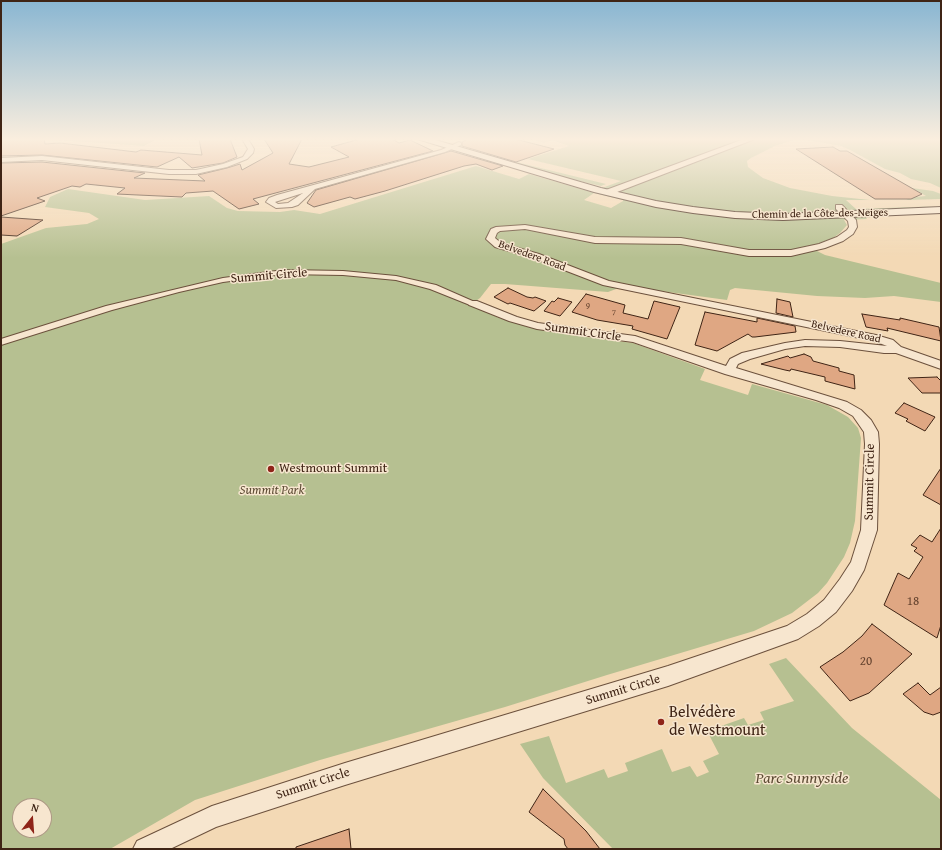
<!DOCTYPE html>
<meta charset="utf-8">
<style>
body{margin:0}
#map{position:relative;width:942px;height:850px;overflow:hidden;background:#f3d9b5;font-family:"Gentium Book Plus",serif}
canvas{display:block}
.frame{position:absolute;inset:0;border:2px solid #3f2415;pointer-events:none}
.north{position:absolute;left:12px;top:798px;width:40px;height:40px;box-sizing:border-box;background:#f7e6cf;border:1px solid #ad9885;border-radius:50%;rotate:17deg;font-size:11px;font-weight:700;line-height:16px;text-align:center;color:#3f2415}
.north::after{content:'';display:block;margin:auto;width:14px;height:18px;background:#8f2418;clip-path:polygon(50% 0,100% 100%,50% 72%,0 100%)}
</style>
<div id="map">
<canvas width="942" height="850"></canvas>
<div class="frame"></div>
<div class="north">N</div>
</div>
<script>
const context = document.querySelector('canvas').getContext('2d');
context.lineJoin = 'round';
function paint(path, color) {
  context.fillStyle = color;
  context.fill(path, 'evenodd');
}
function shape(rows) {
  const path = new Path2D();
  for (const r of rows) {
    path.moveTo(r[0], r[1]);
    for (let i = 2; i < r.length; i += 2) path.lineTo(r[i], r[i + 1]);
  }
  return path;
}
function stroke(path, color, width, dash) {
  context.strokeStyle = color;
  context.lineWidth = width;
  context.lineCap = dash ? 'butt' : 'round';
  context.setLineDash(dash || []);
  context.stroke(path);
}
function write(font, color, halo, rows, align = 'center') {
  context.font = font + ' "Gentium Book Plus",serif';
  context.lineWidth = 3;
  context.setLineDash([]);
  context.textBaseline = 'middle';
  context.strokeStyle = halo;
  context.fillStyle = color;
  for (const [text, x, y, turn = 0] of rows) {
    context.save();
    context.translate(x, y);
    context.rotate((+turn || 0) * Math.PI / 180);
    context.textAlign = isNaN(turn) ? turn : align;
    if (halo) context.strokeText(text, 0, 0);
    context.fillText(text, 0, 0);
    context.restore();
  }
}
const green = shape([
 [44,139,157,139,144,146],
 [534,139,796,139,775,146,751,158,747,161,748,167,763,178,790,188,832,196,870,200,846,200,856,209,941,206,860,211,867,219,844,220,847,225,840,233,833,238,809,247,825,255,941,283,941,302,894,296,865,298,817,296,735,288,730,290,727,300,624,286,608,292,505,284,491,284,480,298,470,305,499,318,528,327,570,335,633,343,705,369,700,380,748,395,752,384,827,405,848,417,858,428,861,438,855,521,850,543,844,557,827,583,818,593,792,613,754,631,607,675,505,707,320,760,195,800,110,849,1,849,1,244,46,228,87,224,99,219,89,213,45,207,50,197,68,189,145,200,209,196,227,208,238,211,280,212,294,210,320,214,476,166,519,179,529,174,591,192,621,181,528,159,569,146,552,140,543,143],
 [594,193,623,200,623,201,611,208,584,200],
 [20,806,44,806,44,830,20,830],
 [803,139,941,139,941,188,930,183,911,179,900,173,885,169,850,150,841,146],
 [496,158,508,160,606,184,601,186,553,175],
 [912,188,933,191,941,194,941,199,908,200,904,198,926,196],
 [786,658,852,728,941,800,941,849,613,849,543,778,520,744,549,736,566,783,604,769,608,778,628,771,625,763,662,749,672,772,690,766,697,777,709,772,703,761,719,754,707,731,744,718,748,725,764,720,760,712,794,701,769,664]
]);
const building = shape([
 [1,139,44,139,45,144,60,143,136,152,141,150,202,155,199,139,230,139,237,157,223,163,192,168,179,157,157,167,42,155,1,156,1,139],
 [264,139,302,139,289,164,309,167,349,157,331,147,360,139,392,139,399,143,410,140,433,151,253,199,259,204,239,209,213,191,186,193,182,197,138,195,117,194,125,188,86,184,80,187,72,186,37,198,45,201,1,216,1,163,42,162,145,173,134,178,205,181,198,175,227,168,240,164,242,170,273,153,264,139],
 [468,139,515,139,554,149,516,162,462,146,462,142,468,139],
 [833,147,840,151,847,151,922,194,911,199,875,199,796,149,833,147],
 [451,151,503,166,492,170,476,164,464,166,385,191,355,199,350,197,314,207,307,203,316,190,451,151],
 [1,217,43,220,17,236,1,235,1,217],
 [508,288,527,297,533,298,535,297,546,301,534,311,510,303,508,304,494,297,508,288],
 [586,294,625,305,623,313,648,319,654,301,680,307,667,339,632,329,633,326,597,320,572,312,586,294],
 [558,298,572,302,560,316,544,311,552,301,554,302,558,298],
 [777,299,790,302,793,317,776,313,777,299],
 [705,312,747,320,757,322,757,318,795,326,796,332,755,337,752,337,748,334,717,351,695,345,705,312],
 [862,314,900,320,900,318,939,327,941,341,887,328,888,331,866,327,862,314],
 [804,354,811,357,813,361,839,368,839,371,854,375,855,389,825,381,825,377,791,369,790,371,785,370,761,364,788,356,790,358,804,354],
 [937,377,941,381,941,393,922,393,908,378,937,377],
 [904,403,935,417,925,431,906,421,908,419,895,413,904,403],
 [941,468,941,505,923,495,941,468],
 [941,528,941,625,937,638,884,605,898,573,909,579,923,557,914,551,917,548,911,545,920,535,932,542,941,528],
 [872,624,912,654,869,693,850,701,820,667,843,652,862,636,872,624],
 [918,683,930,695,941,687,941,712,933,715,924,712,903,694,918,683],
 [543,789,586,831,600,849,568,849,565,845,564,839,529,812,543,789],
 [349,829,351,849,296,849,296,847,349,829]
]);
const pedestrian = shape([
 [284,270,343,271,396,276,436,285,477,303,473,305,470,305,430,289,396,280,343,275,284,274,223,282,179,292,112,310,1,345,1,339,106,306,223,278,284,270]
]);
const minor = shape([
 [242,139,248,139,254,149,253,153,247,159,227,167,196,174,169,174,42,160,1,162,1,158,42,156,169,170,196,170,223,164,243,157,248,149,242,139],
 [459,142,461,143,461,145,445,152,315,189,298,205,292,207,276,208,266,202,269,198,277,195,441,150,459,142],
 [303,193,288,203,278,204,275,202,303,193],
 [836,205,842,205,856,220,857,227,853,234,843,241,825,248,791,256,749,256,681,244,595,243,525,229,500,231,497,233,495,238,501,243,539,254,609,281,876,335,893,340,901,347,941,361,941,369,896,353,884,353,840,347,805,346,785,349,750,359,738,364,736,368,847,402,861,410,871,420,878,432,879,444,877,530,864,570,852,591,836,612,819,626,798,639,668,686,345,785,216,827,170,849,133,849,137,841,212,806,345,763,668,666,787,626,807,614,824,600,840,579,851,562,861,530,865,444,864,432,853,416,839,408,816,400,725,374,633,342,537,329,509,321,469,305,468,303,469,301,477,301,517,317,538,323,635,336,726,366,730,359,742,353,785,343,805,340,840,341,887,346,874,341,603,285,533,258,495,247,486,239,491,229,496,227,525,225,595,237,681,238,749,250,791,250,819,244,837,237,847,230,849,227,848,221,836,209,836,205]
]);
const tertiary = shape([
 [744,139,755,139,612,194,609,195,604,192,606,190,744,139]
]);
const secondary = shape([
 [417,139,432,139,601,188,656,201,693,207,735,212,783,214,941,207,941,213,783,220,735,218,693,213,656,207,594,192,417,139]
]);
const markers = [
 [271,469,4,"#8f2418"],
 [661,722,4,"#8f2418"]
];
const farNumbernames = [
 ["9",588,306],
 ["7",614,313]
];
const farStreetnames = [
 ["Chemin de la Côte-des-Neiges",820,214,-1],
 ["Belvedere Road",532,256,20],
 ["Belvedere Road",846,332,13]
];
const streetNames = [
 ["Summit Circle",269,276,-5],
 ["Summit Circle",583,332,8],
 ["Summit Circle",870,482,-89],
 ["Summit Circle",623,690,-17],
 ["Summit Circle",313,784,-18]
];
const poiNames = [
 ["Westmount Summit",279,469]
];
const parkNames = [
 ["Summit Park",272,491]
];
const nearNumbernames = [
 ["18",913,602],
 ["20",866,662]
];
const nearPoinames = [
 ["Belvédère",669,713],
 ["de Westmount",669,731]
];
const nearParknames = [
 ["Parc Sunnyside",802,779]
];
paint(green, '#b6c091');
paint(building, '#dfa783');
stroke(building, '#3f2415', 1);
stroke(pedestrian, '#6c513d', 2);
stroke(minor, '#6c513d', 2);
stroke(tertiary, '#6c513d', 2);
stroke(secondary, '#3f2415', 2);
paint(pedestrian, '#f7e6cf');
paint(minor, '#f7e6cf');
paint(tertiary, '#f7e6cf');
paint(secondary, '#f7e6cf');
const sky = context.createLinearGradient(0, 0, 0, 258);
sky.addColorStop(0, '#89b6d2');
sky.addColorStop(0.54, '#faeede');
sky.addColorStop(1, '#faeede00');
context.fillStyle = sky;
context.fillRect(0, 0, 942, 258);
for (const [x, y, r, color] of markers) {
  const dot = new Path2D();
  dot.arc(x, y, r, 0, 2 * Math.PI);
  context.fillStyle = color;
  context.fill(dot);
  stroke(dot, '#f7e6cf', 1.5);
}
write('9px', '#674530', null, farNumbernames);
write('11px', '#3f2415', '#f7e6cf', farStreetnames);
write('13px', '#3f2415', '#f7e6cf', streetNames);
write('13px', '#3f2415', '#f7e6cf', poiNames, 'left');
write('italic 13px', '#5d4b34', '#f7e6cf', parkNames);
write('13px', '#674530', null, nearNumbernames);
write('16px', '#3f2415', '#f7e6cf', nearPoinames, 'left');
write('italic 16px', '#5d4b34', '#f7e6cf', nearParknames);
</script>
